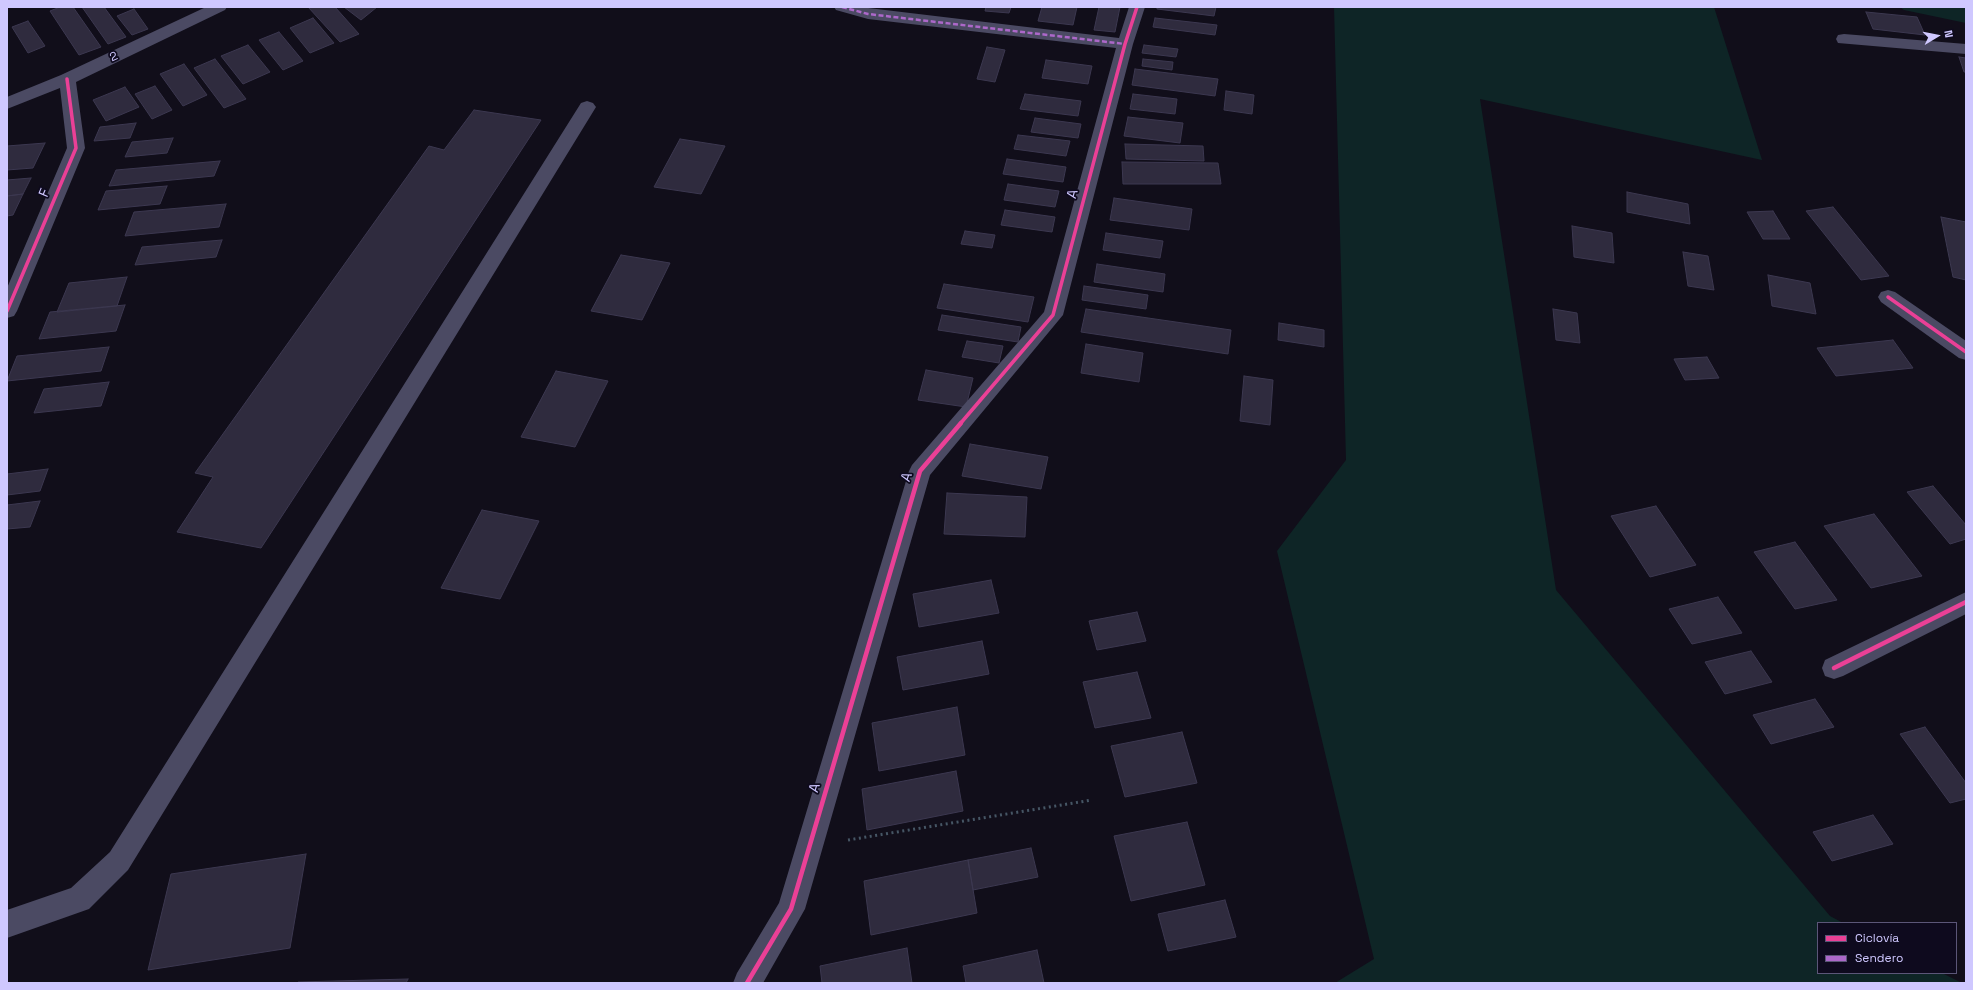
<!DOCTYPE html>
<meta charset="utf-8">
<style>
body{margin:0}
#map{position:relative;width:1973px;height:990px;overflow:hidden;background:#110e1a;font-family:"Space Grotesk",sans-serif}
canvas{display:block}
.frame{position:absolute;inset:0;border:8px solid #cfc8ff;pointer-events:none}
.legend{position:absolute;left:1817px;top:922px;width:140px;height:52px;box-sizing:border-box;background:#0e0a1e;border:1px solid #5b5678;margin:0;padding:5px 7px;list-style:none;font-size:12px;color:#cfc8ff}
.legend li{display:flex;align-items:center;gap:8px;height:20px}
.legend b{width:20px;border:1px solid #5b5678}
.north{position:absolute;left:1917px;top:16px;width:40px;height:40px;-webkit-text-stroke:3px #0e0a1e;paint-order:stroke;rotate:80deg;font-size:11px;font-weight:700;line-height:16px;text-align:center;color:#cfc8ff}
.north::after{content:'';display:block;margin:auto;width:14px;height:18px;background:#cfc8ff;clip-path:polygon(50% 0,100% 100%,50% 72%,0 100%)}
</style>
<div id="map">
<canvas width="1973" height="990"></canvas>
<div class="frame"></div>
<ul class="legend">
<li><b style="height:5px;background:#ea4096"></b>Ciclovía</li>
<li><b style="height:5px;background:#ac68c9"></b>Sendero</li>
</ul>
<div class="north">N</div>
</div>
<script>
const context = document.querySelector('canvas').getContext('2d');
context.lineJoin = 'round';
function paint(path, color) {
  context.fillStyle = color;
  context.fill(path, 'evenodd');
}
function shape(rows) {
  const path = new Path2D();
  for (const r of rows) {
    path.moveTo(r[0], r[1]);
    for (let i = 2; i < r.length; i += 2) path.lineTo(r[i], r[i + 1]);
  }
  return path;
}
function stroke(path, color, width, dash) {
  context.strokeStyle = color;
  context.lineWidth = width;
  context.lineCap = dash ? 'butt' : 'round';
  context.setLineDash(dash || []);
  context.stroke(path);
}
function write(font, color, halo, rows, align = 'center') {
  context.font = font + ' "Space Grotesk",sans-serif';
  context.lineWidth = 3.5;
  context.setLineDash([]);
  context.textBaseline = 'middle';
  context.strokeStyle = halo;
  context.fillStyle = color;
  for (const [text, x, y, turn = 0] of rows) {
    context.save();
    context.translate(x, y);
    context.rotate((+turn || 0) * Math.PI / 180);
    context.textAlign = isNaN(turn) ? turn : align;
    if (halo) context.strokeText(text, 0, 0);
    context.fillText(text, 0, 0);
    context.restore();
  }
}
const green = shape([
 [1334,7,1714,7,1762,160,1480,99,1556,590,1830,916,1843,923,1818,923,1818,973,1942,973,1962,983,1335,983,1374,959,1277,551,1346,460],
 [1900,7,1966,7,1966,23,1904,10]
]);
const building = shape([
 [60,7,73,7,101,47,79,55,50,11,60,7],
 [82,7,104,7,126,37,108,44,82,7],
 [308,7,335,7,359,34,340,42,308,7],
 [344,7,377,7,361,20,344,7],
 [986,7,1011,7,1009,13,985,11,986,7],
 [1042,7,1077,7,1073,25,1038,21,1042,7],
 [1099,7,1120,7,1115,32,1094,30,1099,7],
 [1157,7,1216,7,1214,16,1157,9,1157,7],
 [134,9,148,29,132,35,117,16,134,9],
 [1866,12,1917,17,1925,35,1873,29,1866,12],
 [313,18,334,43,310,53,290,28,313,18],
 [1155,18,1217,25,1215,35,1153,27,1155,18],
 [28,21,45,46,28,53,12,27,28,21],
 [279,32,303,61,283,70,259,40,279,32],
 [248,45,270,72,243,84,221,56,248,45],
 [1144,45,1178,49,1176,57,1142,53,1144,45],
 [987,47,1005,50,995,82,977,79,987,47],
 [1959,57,1966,58,1966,72,1964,72,1959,57],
 [215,59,246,99,224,108,194,68,215,59],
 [1143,59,1173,62,1172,70,1142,66,1143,59],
 [1046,60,1092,66,1088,84,1042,78,1046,60],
 [184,64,207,95,183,106,160,74,184,64],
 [1135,69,1218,79,1215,96,1132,85,1135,69],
 [155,86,172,110,152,119,135,94,155,86],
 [125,87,139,107,106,121,93,100,125,87],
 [1226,91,1254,95,1252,114,1224,110,1226,91],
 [1025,94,1081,101,1078,116,1020,109,1025,94],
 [1133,94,1177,99,1175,114,1130,109,1133,94],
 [474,110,541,120,261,548,177,532,213,477,195,473,429,146,444,150,474,110],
 [1128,117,1183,123,1180,143,1124,136,1128,117],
 [1035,118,1081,124,1078,138,1031,132,1035,118],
 [136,123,130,138,94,141,100,127,136,123],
 [1018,135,1070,141,1066,156,1014,149,1018,135],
 [173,138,167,153,125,157,132,142,173,138],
 [680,139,725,146,701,194,654,187,680,139],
 [45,143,33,168,7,170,7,146,45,143],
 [1125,144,1203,146,1204,161,1126,159,1125,144],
 [1007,159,1066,167,1063,182,1003,174,1007,159],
 [220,161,214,176,109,186,116,170,220,161],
 [1122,162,1218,163,1221,184,1123,184,1122,162],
 [31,178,23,194,7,196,7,180,31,178],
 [1008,184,1059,191,1055,207,1004,200,1008,184],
 [167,186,160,204,98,210,106,191,167,186],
 [1627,192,1688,204,1690,224,1627,212,1627,192],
 [23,194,13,215,7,216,7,196,23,194],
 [1114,198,1192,209,1189,230,1110,220,1114,198],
 [226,204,219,227,125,236,134,212,226,204],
 [1833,207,1889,276,1861,280,1806,211,1833,207],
 [1005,210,1055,217,1052,232,1001,225,1005,210],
 [1773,211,1790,239,1763,239,1747,212,1773,211],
 [1941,217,1966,222,1966,280,1953,277,1941,217],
 [1572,226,1612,233,1614,263,1574,257,1572,226],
 [965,231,995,235,992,248,961,244,965,231],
 [1106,233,1163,241,1160,258,1103,250,1106,233],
 [222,240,216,257,135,265,142,247,222,240],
 [1683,252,1708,256,1714,290,1688,286,1683,252],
 [621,255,670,263,642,320,591,311,621,255],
 [1097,264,1165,274,1163,292,1094,282,1097,264],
 [1768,275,1810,283,1816,314,1772,306,1768,275],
 [127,277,117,306,57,312,69,283,127,277],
 [944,284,1034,297,1028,322,937,308,944,284],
 [1084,286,1148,295,1146,309,1082,300,1084,286],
 [125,305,116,331,39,339,50,312,125,305],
 [1086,309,1231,330,1228,354,1081,332,1086,309],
 [1553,309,1577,313,1580,343,1556,340,1553,309],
 [942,315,1021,327,1018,342,938,330,942,315],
 [1279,323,1324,330,1324,347,1278,340,1279,323],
 [1893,340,1913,368,1836,376,1817,348,1893,340],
 [967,341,1003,346,999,363,962,357,967,341],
 [1086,344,1143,353,1139,382,1081,373,1086,344],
 [109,347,101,371,7,381,17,356,109,347],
 [1707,357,1719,378,1685,380,1674,359,1707,357],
 [926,370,973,378,966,407,918,400,926,370],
 [556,371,608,381,575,447,521,437,556,371],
 [1244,376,1273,380,1270,425,1240,421,1244,376],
 [109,382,101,406,34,413,44,389,109,382],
 [970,444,1048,457,1041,489,962,476,970,444],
 [48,469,40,491,7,495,7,474,48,469],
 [1933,486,1966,525,1966,539,1950,544,1907,492,1933,486],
 [947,493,1027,497,1025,537,944,534,947,493],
 [40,501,30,527,7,529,7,505,40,501],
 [1656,506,1696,565,1650,577,1611,516,1656,506],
 [482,510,539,521,500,599,441,588,482,510],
 [1874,514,1922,576,1871,588,1824,526,1874,514],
 [1795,542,1837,600,1795,609,1754,552,1795,542],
 [991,580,999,613,919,627,913,594,991,580],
 [1718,597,1742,633,1692,644,1669,609,1718,597],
 [1137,612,1146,641,1097,650,1089,621,1137,612],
 [982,641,989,674,903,690,897,657,982,641],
 [1751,651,1772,682,1725,694,1705,662,1751,651],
 [1137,672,1151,718,1095,728,1083,682,1137,672],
 [1815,699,1834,727,1771,744,1753,715,1815,699],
 [957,707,965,755,879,771,872,723,957,707],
 [1925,727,1966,783,1966,799,1950,803,1900,734,1925,727],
 [1182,732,1197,783,1125,797,1111,746,1182,732],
 [956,771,963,811,867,830,862,789,956,771],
 [1873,815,1893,844,1832,861,1813,832,1873,815],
 [1187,822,1205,885,1131,901,1114,836,1187,822],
 [1031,848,1038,877,973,890,968,860,1031,848],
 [306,854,290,948,148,970,171,874,306,854],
 [968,860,977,913,871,935,864,881,968,860],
 [1225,900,1236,937,1168,951,1158,914,1225,900],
 [907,948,912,983,822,983,820,966,907,948],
 [1037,950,1044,983,966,983,963,966,1037,950],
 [408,979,406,983,298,983,298,982,408,979]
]);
const path = shape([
 [848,840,1092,800]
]);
const minor = shape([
 [206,7,227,7,225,10,76,82,85,148,17,311,14,316,7,318,7,288,67,148,60,88,7,109,7,97,61,75,206,7],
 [834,7,860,7,1119,38,1129,7,1145,7,1133,44,1063,315,930,475,805,909,763,983,733,983,737,973,779,903,909,471,912,465,1044,312,1116,48,868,19,836,10,834,7],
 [1844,34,1966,44,1966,54,1838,43,1836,39,1838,35,1844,34],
 [587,101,593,103,596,107,128,870,89,909,7,938,7,910,71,888,110,852,581,103,587,101],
 [1888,290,1895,292,1966,341,1966,360,1959,358,1881,302,1878,297,1881,292,1888,290],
 [1966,592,1966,614,1843,676,1834,679,1825,676,1822,668,1825,660,1966,592]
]);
const quiet = shape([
 [842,7,868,14,1125,44]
]);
const cyclewayFar1 = shape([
 [1888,297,1966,352],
 [7,311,76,148,67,79],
 [960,424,1053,315,1125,44,1137,7]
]);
const cycleway = shape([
 [1834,668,1966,602],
 [747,983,791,909,920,471,961,423]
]);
const farStreetnames = [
 ["2",114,57,-25]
];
const streetNames = [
 ["F",45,193,-67],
 ["A",1073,194,-75],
 ["A",907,477,-71],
 ["A",815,788,-74]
];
paint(green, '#0e2526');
paint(building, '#2f2b3e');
stroke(building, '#3c3850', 1);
stroke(path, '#465665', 3, [2, 3.5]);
paint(minor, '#4b4a63');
stroke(quiet, '#ac68c9', 2.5, [5, 2.5]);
stroke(cyclewayFar1, '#ea4096', 3.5);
stroke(cycleway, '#ea4096', 4.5);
write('12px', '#cfc8ff', '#0e0a1e', farStreetnames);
write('14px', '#cfc8ff', '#0e0a1e', streetNames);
</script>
